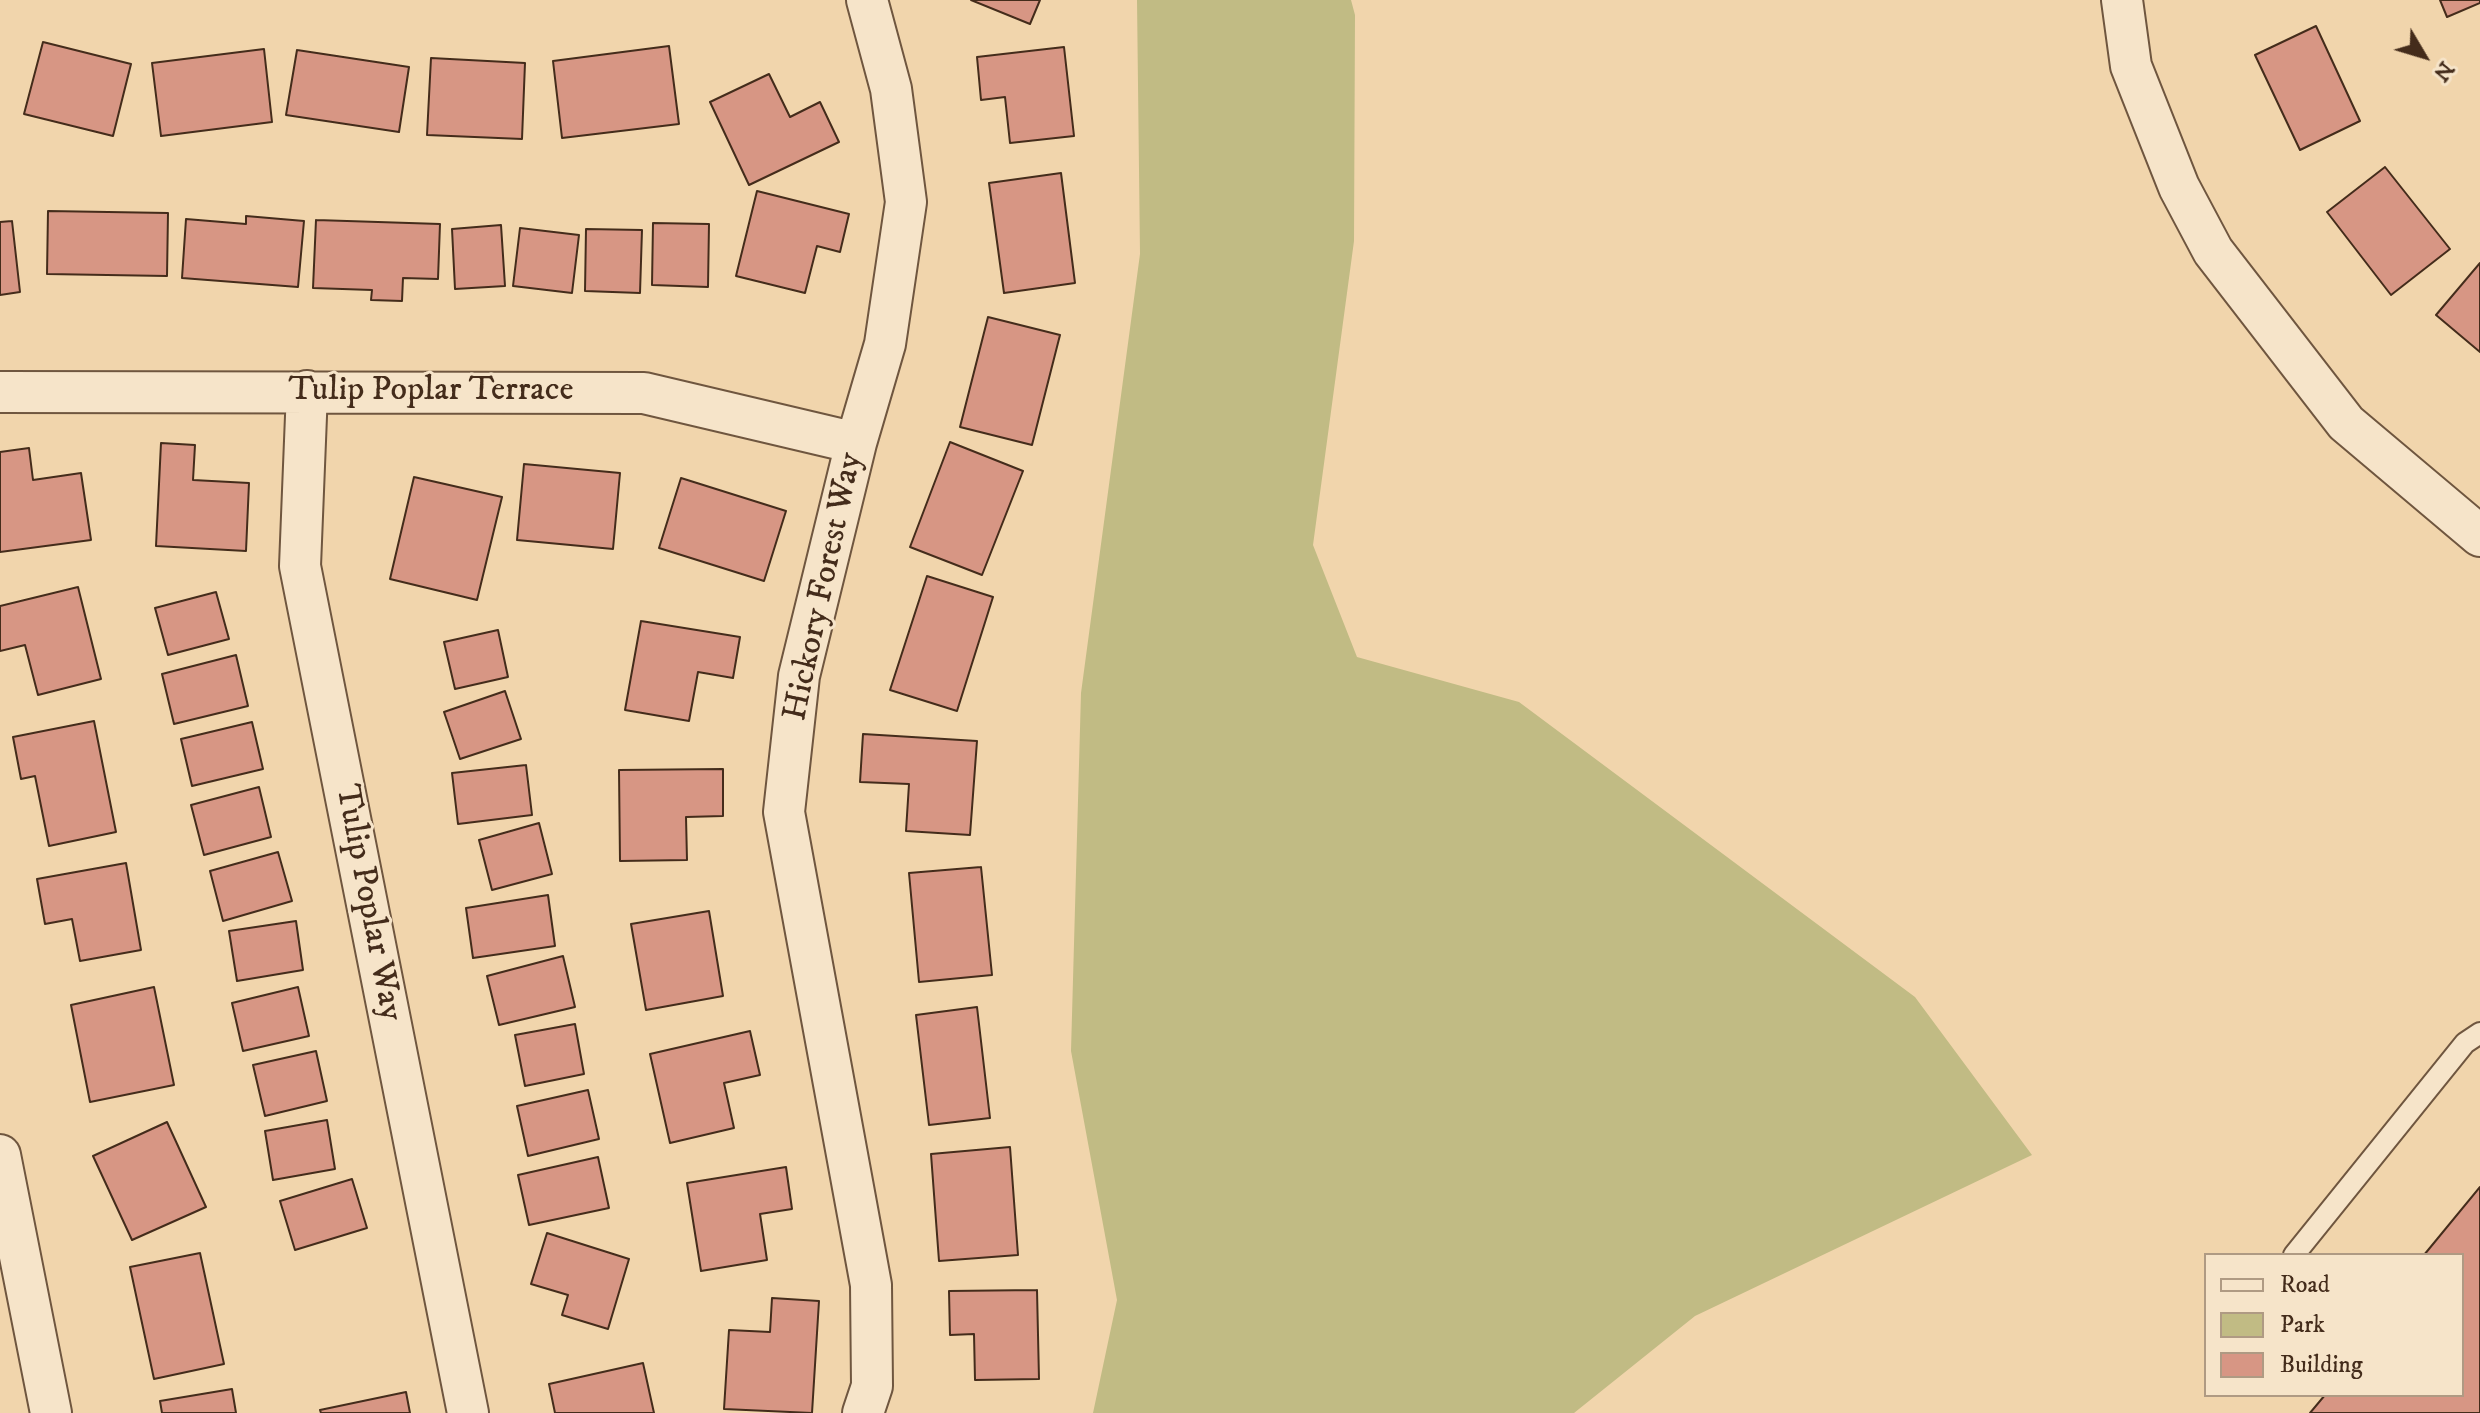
<!DOCTYPE html>
<style>
body{margin:0}
#map{position:relative;width:2480px;height:1413px;overflow:hidden;background:#f1d5ac;font-family:"IM FELL DW Pica",serif}
canvas{display:block}
.legend{position:absolute;left:2204px;top:1253px;width:260px;height:144px;box-sizing:border-box;background:#f6e4c9;border:2px solid #af9a83;margin:0;padding:10px 14px;list-style:none;font-size:24px;color:#442c1b}
.legend li{display:flex;align-items:center;gap:16px;height:40px}
.legend b{width:40px;border:2px solid #af9a83}
.north{position:absolute;left:2384px;top:16px;width:80px;height:80px;-webkit-text-stroke:6px #f6e4c9;paint-order:stroke;rotate:128deg;font-size:22px;font-weight:700;line-height:32px;text-align:center;color:#442c1b}
.north::after{content:'';display:block;margin:auto;width:28px;height:36px;background:#442c1b;clip-path:polygon(50% 0,100% 100%,50% 72%,0 100%)}
</style>
<div id="map">
<canvas width="2480" height="1413"></canvas>
<ul class="legend">
<li><b style="height:10px;background:#f6e4c9"></b>Road</li>
<li><b style="height:22px;background:#c1bb84"></b>Park</li>
<li><b style="height:22px;background:#d79684"></b>Building</li>
</ul>
<div class="north">N</div>
</div>
<script>
const context = document.querySelector('canvas').getContext('2d');
context.lineJoin = 'round';
function paint(path, color) {
  context.fillStyle = color;
  context.fill(path, 'evenodd');
}
function shape(rows) {
  const path = new Path2D();
  for (const r of rows) {
    path.moveTo(r[0], r[1]);
    for (let i = 2; i < r.length; i += 2) path.lineTo(r[i], r[i + 1]);
  }
  return path;
}
function stroke(path, color, width, dash) {
  context.strokeStyle = color;
  context.lineWidth = width;
  context.lineCap = dash ? 'butt' : 'round';
  context.setLineDash(dash || []);
  context.stroke(path);
}
function write(font, color, halo, rows, align = 'center') {
  context.font = font + ' "IM FELL DW Pica",serif';
  context.lineWidth = 6;
  context.setLineDash([]);
  context.textBaseline = 'middle';
  context.strokeStyle = halo;
  context.fillStyle = color;
  for (const [text, x, y, turn = 0] of rows) {
    context.save();
    context.translate(x, y);
    context.rotate((+turn || 0) * Math.PI / 180);
    context.textAlign = isNaN(turn) ? turn : align;
    if (halo) context.strokeText(text, 0, 0);
    context.fillText(text, 0, 0);
    context.restore();
  }
}
const green = shape([
 [1137,0,1351,0,1355,15,1354,241,1313,545,1357,657,1519,702,1915,997,2032,1155,1695,1316,1574,1413,1093,1413,1117,1300,1071,1051,1081,693,1140,254]
]);
const building = shape([
 [971,0,1040,0,1030,24,971,0],
 [2440,0,2480,0,2480,3,2447,17,2440,0],
 [2316,26,2360,121,2300,150,2255,55,2316,26],
 [43,42,131,64,113,136,24,114,43,42],
 [669,46,679,124,562,138,553,61,669,46],
 [1064,47,1074,136,1010,143,1005,97,981,100,977,57,1064,47],
 [264,49,272,122,161,136,152,63,264,49],
 [297,50,409,67,399,132,286,115,297,50],
 [431,58,525,63,522,139,427,135,431,58],
 [769,74,790,117,820,102,839,142,749,185,710,102,769,74],
 [2385,167,2450,249,2391,295,2327,212,2385,167],
 [1061,173,1075,283,1004,293,989,183,1061,173],
 [757,191,849,214,840,252,817,246,805,293,736,276,757,191],
 [48,211,168,213,167,276,47,274,48,211],
 [246,216,304,221,298,287,182,278,186,219,246,224,246,216],
 [316,220,440,224,438,279,403,278,402,301,371,300,372,290,313,288,316,220],
 [12,221,20,292,0,295,0,222,12,221],
 [653,223,709,224,708,287,652,285,653,223],
 [501,225,505,286,455,289,452,229,501,225],
 [520,228,579,235,572,293,513,286,520,228],
 [586,229,642,230,640,293,585,291,586,229],
 [2480,263,2480,352,2436,315,2480,263],
 [988,317,1060,335,1032,445,960,427,988,317],
 [950,442,1023,471,982,575,910,547,950,442],
 [161,443,195,445,193,480,249,483,246,551,156,546,161,443],
 [29,448,33,480,81,473,91,540,0,552,0,452,29,448],
 [524,464,620,473,613,549,517,540,524,464],
 [414,477,502,497,477,600,390,579,414,477],
 [681,478,786,511,764,581,659,548,681,478],
 [927,576,993,597,957,711,890,690,927,576],
 [78,587,101,679,38,695,25,645,0,651,0,606,78,587],
 [216,592,229,639,168,655,155,608,216,592],
 [641,621,740,637,733,678,698,672,689,721,625,710,641,621],
 [498,630,508,677,455,689,444,642,498,630],
 [236,655,248,706,174,724,162,674,236,655],
 [505,691,521,739,460,759,444,712,505,691],
 [94,721,116,832,49,846,35,776,21,779,13,737,94,721],
 [252,722,263,769,192,786,181,739,252,722],
 [863,734,977,741,970,835,906,831,909,784,860,782,863,734],
 [526,765,532,815,458,824,452,773,526,765],
 [723,769,723,816,686,817,687,860,620,861,619,770,723,769],
 [259,787,271,837,204,855,191,805,259,787],
 [539,823,552,874,492,890,479,840,539,823],
 [278,852,292,901,223,921,210,871,278,852],
 [126,863,141,950,80,961,72,919,45,924,37,879,126,863],
 [981,867,992,975,919,982,909,873,981,867],
 [548,895,555,946,473,958,466,908,548,895],
 [709,911,723,996,646,1010,631,924,709,911],
 [296,921,303,970,237,981,229,931,296,921],
 [563,956,575,1007,499,1025,487,976,563,956],
 [154,987,174,1085,90,1102,71,1005,154,987],
 [298,987,309,1036,243,1051,232,1003,298,987],
 [977,1007,990,1118,929,1125,916,1015,977,1007],
 [575,1024,584,1074,525,1086,515,1035,575,1024],
 [750,1031,760,1075,724,1083,734,1128,670,1143,650,1054,750,1031],
 [316,1051,327,1101,265,1116,253,1065,316,1051],
 [588,1090,599,1139,528,1156,517,1106,588,1090],
 [327,1120,335,1169,273,1180,265,1131,327,1120],
 [167,1122,206,1207,132,1240,93,1156,167,1122],
 [1010,1147,1018,1255,939,1261,931,1154,1010,1147],
 [598,1157,609,1208,529,1225,518,1175,598,1157],
 [786,1167,792,1209,760,1214,767,1260,701,1271,687,1183,786,1167],
 [352,1179,367,1228,295,1250,280,1201,352,1179],
 [2480,1187,2480,1413,2310,1413,2325,1395,2462,1395,2462,1255,2424,1255,2480,1187],
 [547,1233,629,1259,608,1329,562,1315,568,1295,531,1284,547,1233],
 [200,1253,224,1364,154,1379,130,1267,200,1253],
 [1037,1290,1039,1379,975,1380,974,1334,950,1335,949,1291,1037,1290],
 [772,1298,819,1301,812,1413,724,1409,729,1330,770,1332,772,1298],
 [643,1363,654,1413,555,1413,549,1384,643,1363],
 [232,1389,236,1413,162,1413,160,1401,232,1389],
 [406,1392,410,1413,321,1413,320,1410,406,1392]
]);
const lane = shape([
 [2294,1255,2465,1043,2480,1033]
]);
const street = shape([
 [2122,0,2131,66,2179,187,2213,251,2346,423,2480,536],
 [307,391,300,566,468,1413],
 [0,392,644,393,856,443],
 [0,1155,51,1413],
 [863,1413,872,1386,871,1285,784,812,799,676,856,443,885,344,906,202,891,89,867,0]
]);
const streetNames = [
 ["Tulip Poplar Terrace",431,392],
 ["Hickory Forest Way",825,587,-78],
 ["Tulip Poplar Way",367,903,79]
];
paint(green, '#c1bb84');
paint(building, '#d79684');
stroke(building, '#442c1b', 2);
stroke(lane, '#6f563f', 24);
stroke(street, '#6f563f', 44);
stroke(lane, '#f6e4c9', 20);
stroke(street, '#f6e4c9', 40);
write('34px', '#442c1b', '#f6e4c9', streetNames);
</script>
